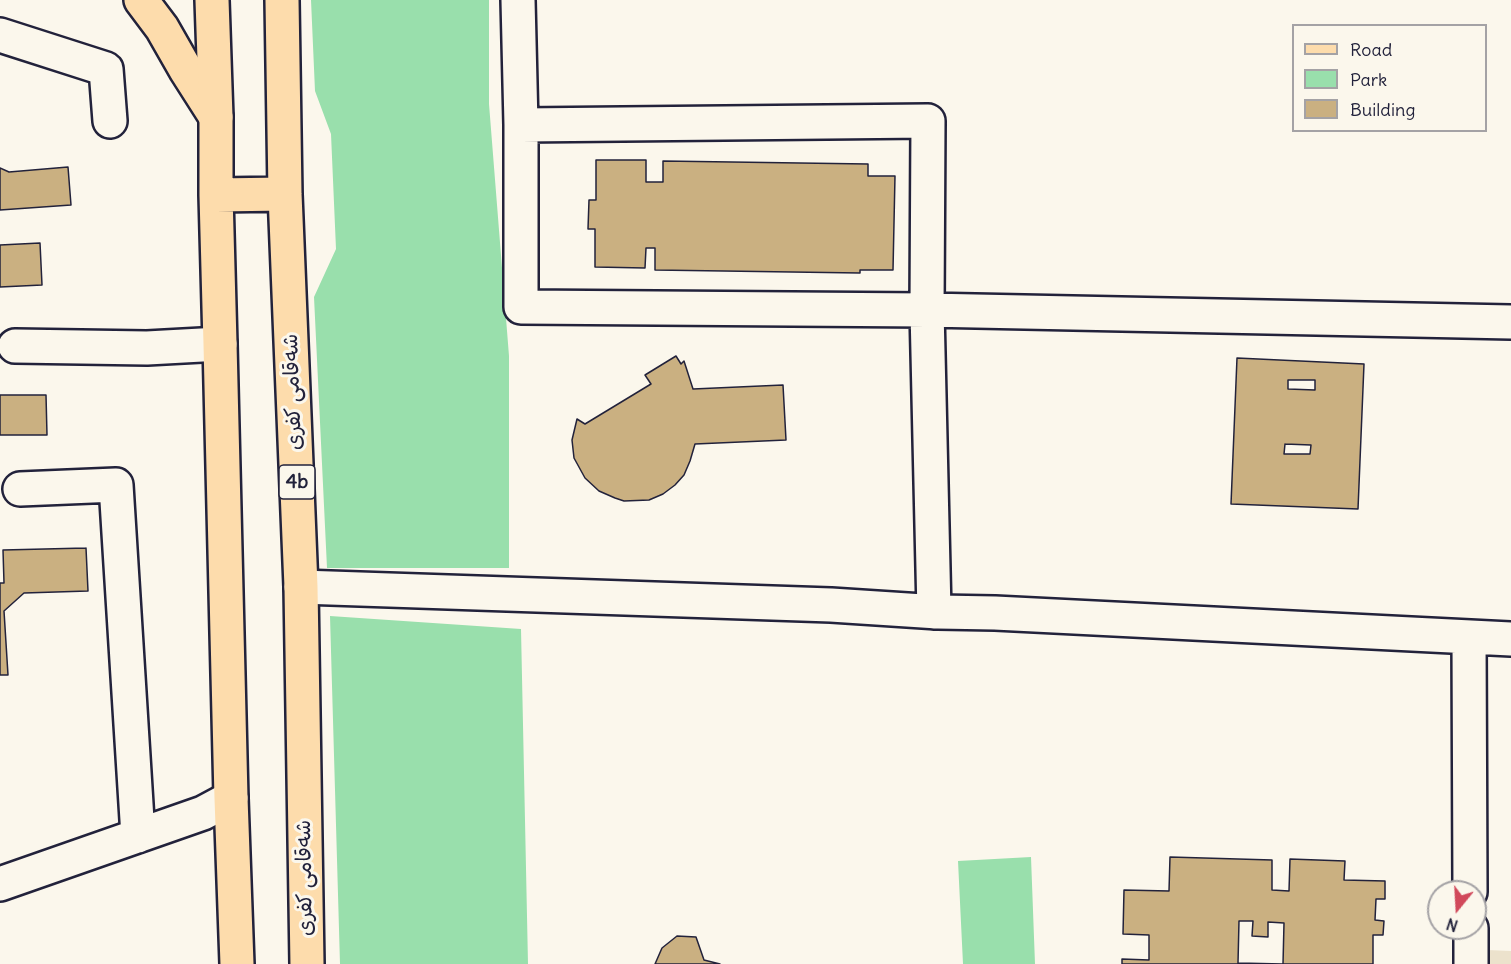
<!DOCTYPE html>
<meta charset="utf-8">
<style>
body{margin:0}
#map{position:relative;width:1511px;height:964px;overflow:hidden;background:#fbf7ec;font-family:Delius,sans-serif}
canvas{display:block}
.legend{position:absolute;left:1292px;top:24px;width:195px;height:108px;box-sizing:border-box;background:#fbf7ec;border:2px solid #a4a2a5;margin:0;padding:8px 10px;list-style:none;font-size:18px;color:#22223b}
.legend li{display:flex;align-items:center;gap:12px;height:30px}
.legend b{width:30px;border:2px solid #a4a2a5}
.north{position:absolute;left:1427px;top:880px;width:60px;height:60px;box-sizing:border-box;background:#fbf7ec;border:2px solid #a4a2a5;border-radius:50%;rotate:198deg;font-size:16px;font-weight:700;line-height:24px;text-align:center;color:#22223b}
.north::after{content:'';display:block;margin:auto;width:21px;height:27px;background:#d1495b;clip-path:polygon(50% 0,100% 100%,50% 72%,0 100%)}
</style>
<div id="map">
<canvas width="1511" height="964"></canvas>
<ul class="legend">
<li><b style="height:8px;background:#fddcac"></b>Road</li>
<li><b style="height:16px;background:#99dfac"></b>Park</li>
<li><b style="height:16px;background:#cab081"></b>Building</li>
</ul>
<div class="north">N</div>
</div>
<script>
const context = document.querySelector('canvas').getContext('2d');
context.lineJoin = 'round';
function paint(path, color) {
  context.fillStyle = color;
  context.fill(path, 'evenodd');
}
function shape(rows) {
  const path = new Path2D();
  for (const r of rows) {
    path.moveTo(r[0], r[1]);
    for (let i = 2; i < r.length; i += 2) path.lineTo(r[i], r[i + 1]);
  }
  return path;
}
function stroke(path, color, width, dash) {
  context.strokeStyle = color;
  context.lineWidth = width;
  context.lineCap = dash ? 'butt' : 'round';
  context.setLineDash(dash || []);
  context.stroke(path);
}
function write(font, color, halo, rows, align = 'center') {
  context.font = font + ' Delius,"Playpen Sans Arabic",sans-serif';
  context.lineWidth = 6;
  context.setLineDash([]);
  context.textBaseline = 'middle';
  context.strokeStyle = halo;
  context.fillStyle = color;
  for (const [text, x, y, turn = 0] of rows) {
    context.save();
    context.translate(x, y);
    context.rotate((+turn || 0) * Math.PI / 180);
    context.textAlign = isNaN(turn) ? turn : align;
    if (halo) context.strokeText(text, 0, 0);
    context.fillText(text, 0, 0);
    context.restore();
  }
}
const built = shape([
 [1487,950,1511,951,1511,964,1487,964]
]);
const green = shape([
 [311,0,489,0,489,104,509,356,509,568,327,568,314,297,336,249,331,134,315,91],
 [330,616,521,629,528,964,340,964],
 [1031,857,1035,964,963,964,958,861]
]);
const building = shape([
 [596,160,646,160,646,182,663,182,663,161,868,164,868,176,895,176,893,270,860,270,860,273,655,270,655,248,646,248,645,268,595,267,595,229,588,229,589,200,596,200,596,160],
 [68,167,71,205,0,210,0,168,9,172,68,167],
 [40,243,42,285,0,287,0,245,40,243],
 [676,356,681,364,684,361,693,389,783,385,786,440,695,444,690,461,684,475,675,485,663,494,649,500,624,501,615,498,599,491,585,478,574,458,572,440,577,419,585,424,651,384,645,375,676,356],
 [1237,358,1364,364,1358,509,1231,504,1237,358],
 [1288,380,1315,380,1315,390,1288,389,1288,380],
 [1285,444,1311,445,1310,454,1284,454,1285,444],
 [0,395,46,395,47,435,0,435,0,395],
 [86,548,88,591,24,593,4,611,8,675,0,675,0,583,4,583,3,550,86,548],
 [1170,857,1272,860,1272,890,1289,891,1290,859,1345,861,1344,880,1385,881,1385,899,1376,899,1375,920,1384,921,1383,935,1373,935,1373,964,1122,964,1122,959,1149,960,1149,935,1123,934,1124,890,1169,891,1170,857],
 [1239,921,1253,921,1252,936,1268,937,1268,922,1284,923,1283,964,1238,963,1239,921],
 [677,936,696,937,704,960,720,964,655,964,662,948,677,936]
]);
const minor = shape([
 [518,0,521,125,521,307,927,310,1511,322],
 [0,35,106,69,110,121],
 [521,125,928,121,927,310,934,612],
 [15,346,147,348,220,344],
 [20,489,116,485,138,836],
 [301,587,831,605,938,612,995,613,1511,639],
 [1469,637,1470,892],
 [0,884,203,813,231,798],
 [1471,928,1471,964]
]);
const major = shape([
 [141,0,162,28,186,70,216,117]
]);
const highway = shape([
 [212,0,216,117,216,195,220,344,231,798,237,964],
 [282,0,285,194,301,587,307,964],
 [216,195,285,194]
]);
const shields = [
 [297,482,36]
];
const shieldNames = [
 ["4b",297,482]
];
const streetNames = [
 ["شەقامی کفری",293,392,-92],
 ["شەقامی کفری",305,878,-91]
];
paint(built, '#ece2cc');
paint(green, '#99dfac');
paint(building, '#cab081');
stroke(building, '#22223b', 1.5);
stroke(minor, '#22223b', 38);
stroke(major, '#22223b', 38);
stroke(highway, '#22223b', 38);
stroke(minor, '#fbf7ec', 33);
stroke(major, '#fddcac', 33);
stroke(highway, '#fddcac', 33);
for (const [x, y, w] of shields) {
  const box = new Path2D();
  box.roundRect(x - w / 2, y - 17, w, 34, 4.5);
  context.fillStyle = '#fbf7ec';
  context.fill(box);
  stroke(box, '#22223b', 1.5);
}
write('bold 20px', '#22223b', null, shieldNames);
write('21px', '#22223b', '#fbf7ec', streetNames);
</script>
